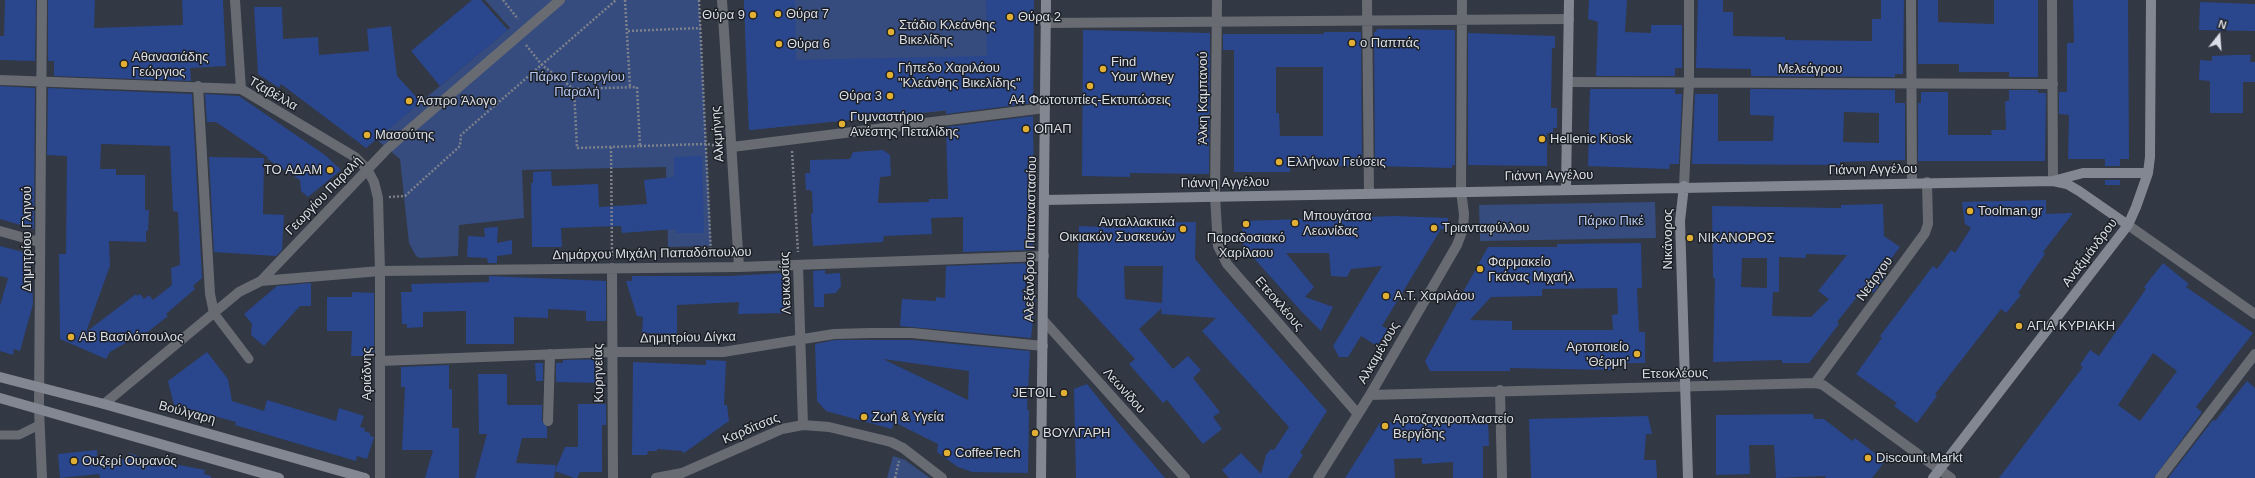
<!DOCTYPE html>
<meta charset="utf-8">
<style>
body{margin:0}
#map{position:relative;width:2255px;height:478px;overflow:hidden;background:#323844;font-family:Helvetica,sans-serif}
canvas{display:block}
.north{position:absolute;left:2199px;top:16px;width:40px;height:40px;-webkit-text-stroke:3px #1c1f25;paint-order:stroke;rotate:17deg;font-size:11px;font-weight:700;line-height:16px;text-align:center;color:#dbdfe7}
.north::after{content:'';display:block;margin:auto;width:14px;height:18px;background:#dbdfe7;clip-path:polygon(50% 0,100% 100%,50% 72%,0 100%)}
</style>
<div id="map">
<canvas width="2255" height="478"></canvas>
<div class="north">N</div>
</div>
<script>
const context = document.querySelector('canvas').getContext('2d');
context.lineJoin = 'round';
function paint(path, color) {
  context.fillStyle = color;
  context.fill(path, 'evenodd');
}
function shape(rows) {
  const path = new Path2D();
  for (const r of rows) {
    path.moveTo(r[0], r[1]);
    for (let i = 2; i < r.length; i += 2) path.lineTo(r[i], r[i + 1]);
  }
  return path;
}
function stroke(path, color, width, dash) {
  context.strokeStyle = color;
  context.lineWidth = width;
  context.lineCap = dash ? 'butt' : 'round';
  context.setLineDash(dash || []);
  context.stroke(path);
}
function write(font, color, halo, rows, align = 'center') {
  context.font = font + ' Helvetica,sans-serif';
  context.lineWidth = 3;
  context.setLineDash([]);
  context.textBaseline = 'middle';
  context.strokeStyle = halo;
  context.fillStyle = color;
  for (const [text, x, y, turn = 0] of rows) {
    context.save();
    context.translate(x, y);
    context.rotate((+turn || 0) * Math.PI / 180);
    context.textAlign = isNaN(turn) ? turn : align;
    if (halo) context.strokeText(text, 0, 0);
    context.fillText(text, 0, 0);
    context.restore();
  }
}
const green = shape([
 [485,0,699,0,711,246,668,247,666,167,522,170,524,218,459,225,458,256,420,258,416,256,409,243,400,159,376,139,510,28],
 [744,0,1034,0,1033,102,749,130],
 [1655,202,1656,238,1480,241,1479,205],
 [893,456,905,460,930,478,887,478]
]);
const building = shape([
 [5,0,36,0,35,61,0,60,0,36,4,36],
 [48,0,95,0,94,28,183,25,182,0,223,0,226,66,190,68,191,81,54,76,54,61,48,61],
 [472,0,481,0,508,30,440,86,411,51],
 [744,0,795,0,796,60,987,56,986,0,1034,0,1033,103,946,114,946,110,749,130],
 [1589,0,1627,0,1625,32,1651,33,1651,25,1682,25,1682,68,1675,68,1675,76,1596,76,1598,22,1588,19],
 [1698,0,1723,0,1723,12,1733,12,1733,36,1785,37,1785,40,1872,41,1872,19,1881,19,1881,0,1904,0,1903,74,1895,74,1895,77,1751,76,1751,69,1696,68],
 [1918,0,1938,0,1938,22,1994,24,1994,0,2038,0,2038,77,2009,77,2009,72,1959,72,1959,64,1918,64],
 [2073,0,2128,0,2129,159,2120,159,2120,166,2105,166,2105,159,2068,159,2069,115,2059,114,2059,92,2067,92,2067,43,2074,43],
 [2200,2,2255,4,2255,31,2199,30],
 [254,7,282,7,283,39,318,37,319,55,369,51,367,29,391,26,397,76,421,102,366,148,281,84,279,88,258,74],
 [1377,29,1455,30,1455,165,1452,165,1452,168,1375,166,1374,32,1376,32],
 [1083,30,1210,33,1209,174,1130,173,1130,177,1082,176],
 [1324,32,1361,32,1362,166,1290,166,1290,172,1234,172,1234,50,1223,50,1223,34,1324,34],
 [1276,67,1323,67,1323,136,1280,136,1279,113,1276,113],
 [1468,33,1555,36,1555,48,1552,48,1551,108,1557,108,1557,128,1553,128,1553,133,1547,133,1547,166,1468,165],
 [2234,55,2251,55,2250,62,2255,62,2255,82,2243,82,2243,113,2210,113,2210,81,2199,80,2200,60,2212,61,2212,56],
 [0,86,35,88,34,229,0,219],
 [48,88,192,94,202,278,193,286,195,289,166,314,168,316,134,343,132,339,110,352,106,359,60,339,59,254,66,254,67,156,47,155],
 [101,144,170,146,173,211,178,212,180,265,171,268,172,285,153,300,149,295,144,299,140,294,137,296,136,294,86,332,110,266,109,241,146,242,146,231,148,231,149,210,145,210,145,175,116,175,116,169,100,169],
 [1590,89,1675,89,1675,94,1682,94,1679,164,1670,164,1669,169,1588,166],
 [1750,89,1895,90,1895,103,1905,103,1905,160,1840,162,1840,165,1692,164,1695,94,1718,94,1718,141,1773,141,1774,116,1750,115],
 [1844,112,1879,113,1879,143,1843,142],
 [2009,90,2038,90,2038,93,2046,93,2045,161,1918,161,1918,103,1921,103,1921,92,1948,92,1948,135,1992,135,1991,130,2006,130,2005,101,2009,101],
 [205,94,239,96,325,155,341,170,308,197,301,191,300,180,266,158,269,158,216,122,207,122],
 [1033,116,1034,188,1032,188,1033,246,1031,250,963,252,963,217,931,218,932,234,884,236,883,242,813,246,811,214,813,213,812,192,810,190,806,190,805,173,810,173,810,160,850,159,853,152,883,150,890,155,891,176,880,177,878,203,929,202,929,199,948,199,946,127],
 [702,156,704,233,676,233,676,229,622,233,621,226,561,228,562,247,532,247,531,183,533,183,533,172,551,171,552,186,598,184,599,207,647,204,644,180,674,177,674,157],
 [209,157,264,158,263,214,284,215,282,250,276,256,214,252],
 [2105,180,2120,180,2120,185,2105,185],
 [2046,200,2046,214,2073,213,2043,252,2045,254,2018,293,2021,295,2006,313,2001,309,1935,394,1937,396,1917,423,1894,406,1897,403,1856,374,1882,338,1880,336,1933,266,1937,269,1951,250,1955,253,1971,228,1965,224,1962,202],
 [1883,204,1884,236,1900,247,1881,272,1886,276,1873,293,1865,287,1837,322,1839,324,1809,363,1782,363,1782,360,1713,362,1715,278,1713,278,1712,206,1841,208,1841,205],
 [1806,254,1847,255,1818,291,1829,299,1811,317,1772,316,1773,292,1779,292,1779,257,1806,258],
 [1742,258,1767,258,1767,288,1741,287],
 [1395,216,1448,218,1448,230,1441,229,1382,326,1388,329,1377,346,1361,336,1348,357,1339,357,1333,346,1382,266,1351,269,1347,277,1331,276,1329,253,1286,253,1314,287,1305,297,1333,307,1321,331,1301,311,1243,246,1242,221],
 [1196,222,1195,259,1223,293,1327,411,1300,453,1303,455,1288,478,1229,478,1222,470,1241,453,1261,474,1266,455,1271,449,1274,450,1289,427,1202,331,1216,318,1161,314,1162,308,1139,329,1173,369,1188,356,1201,370,1193,378,1220,412,1213,417,1222,429,1203,444,1167,400,1163,403,1129,364,1135,359,1077,296,1079,226,1123,228,1123,223],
 [1124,266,1163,266,1162,303,1125,299],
 [498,227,497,243,512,240,512,254,497,256,497,263,488,263,487,258,467,257,468,236,485,237,484,228],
 [1641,243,1642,288,1637,288,1639,332,1645,332,1645,363,1611,363,1612,370,1510,368,1510,371,1430,371,1425,361,1488,247,1557,247,1557,244],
 [1617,288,1618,314,1612,315,1613,330,1512,330,1512,321,1470,320,1491,297,1542,296,1542,289],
 [0,246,31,254,33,304,20,351,14,349,13,355,0,351,0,306,8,278,0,276],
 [1031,263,1029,295,1036,295,1031,338,900,326,902,299,936,301,936,297,945,298,946,266],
 [2163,263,2189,284,2186,287,2253,333,2196,407,2202,412,2154,478,1999,478,2083,367,2080,365,2090,350,2099,356,2146,289,2144,287],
 [2153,353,2177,371,2140,421,2118,405],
 [825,270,825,274,840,273,841,286,836,293,824,294,824,307,814,307,813,271],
 [784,273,785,313,738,314,739,302,677,305,677,334,642,333,643,317,637,316,626,281,632,281,632,276,730,276],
 [489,276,606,281,606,321,586,321,586,311,548,309,548,318,514,317,514,344,466,344,466,311,423,312,423,327,407,328,407,324,402,324,401,292,412,292,411,284,489,282],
 [311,283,311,306,300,306,264,346,251,335,252,324,244,314,277,286],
 [352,292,374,293,374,356,351,356,352,331,327,331,327,297,352,297],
 [835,340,912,340,1030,351,1027,410,1029,410,1028,473,972,472,958,467,937,452,938,444,894,422,892,429,826,411,817,401,815,344],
 [883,359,969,371,968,400],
 [207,352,228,379,232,401,264,411,267,400,336,421,339,408,364,416,360,427,365,428,364,431,370,433,370,436,374,437,367,459,357,456,356,461,235,425,236,422,174,405,168,381],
 [602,359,602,383,556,382,556,363,563,363,563,360],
 [706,360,726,361,724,405,727,405,729,421,684,453,682,451,657,449,657,451,648,451,647,455,632,455,633,362,706,365],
 [535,363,543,363,543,381,536,381],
 [449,365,449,389,452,389,452,428,459,428,459,478,425,478,433,450,402,450,405,387,401,387,401,367],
 [478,374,507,374,507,405,542,405,542,421,547,427,547,438,522,438,516,463,556,465,554,478,475,478,487,434,479,434],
 [2247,381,2255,388,2255,478,2168,478,2213,420,2215,421],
 [1087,384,1114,418,1165,478,1076,478,1074,389],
 [578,404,606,404,606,425,602,425,602,472,580,472,577,478,574,478,555,471,565,447,578,447],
 [1813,414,1814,419,1824,419,1852,441,1855,438,1885,461,1872,478,1825,478,1826,476,1776,478,1774,445,1749,445,1750,474,1716,475,1716,415],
 [1648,416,1652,434,1646,434,1644,460,1656,460,1657,478,1531,478,1529,419],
 [1488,418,1489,446,1483,446,1483,478,1453,478,1453,462,1422,464,1422,458,1394,459,1395,478,1345,478,1380,423],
 [97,450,97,460,130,459,129,453,153,461,153,464,176,466,179,465,205,470,204,474,211,476,211,478,100,478,99,474,60,478,58,454]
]);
const path = shape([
 [503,0,518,19],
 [625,0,630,87],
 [699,0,711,255],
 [628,31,701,28],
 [526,45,542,65,574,89],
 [637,87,640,146,577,148,574,89,637,87],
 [640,146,706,144,719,146],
 [611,147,612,256],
 [792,151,798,252],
 [389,197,405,196,460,146,461,135,616,0],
 [895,478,899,461]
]);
const lane = shape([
 [214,313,249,359],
 [0,435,19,435,39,425]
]);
const street = shape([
 [235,0,241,89],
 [722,0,739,267],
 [1217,0,1215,196,1218,246,1227,264,1358,414],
 [1367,0,1369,193],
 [1911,0,1912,182],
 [2052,0,2053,181],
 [1045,23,1569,19],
 [0,80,241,89,355,157,367,169,374,182,378,198,380,271,380,478],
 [1568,82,2053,84],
 [198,86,210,294,214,313],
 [732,147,1045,108],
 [1684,186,1689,82,1689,0],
 [2128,225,2255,314],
 [0,231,39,242],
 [798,265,803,425],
 [612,268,613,478],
 [261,281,380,271,739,267,1044,256],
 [1044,321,1185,478],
 [380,361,611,352,723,352,834,334,870,333,912,333,1043,346],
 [1815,383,1925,233,1928,224,1927,182],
 [1500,390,1502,478],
 [1370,395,1815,383,1823,385,1951,478],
 [104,404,239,292,261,281,387,149,560,0],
 [548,421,550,354],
 [42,478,39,409,42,0],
 [656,478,682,473,782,429,803,425,829,427,891,442,903,448,942,478],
 [1318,478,1370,395,1457,245,1463,229,1464,214,1461,191,1462,0],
 [2160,478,2255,354]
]);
const secondary = shape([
 [2053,181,2083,173,2148,173],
 [1684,186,1680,221,1688,478],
 [1566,189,1569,0],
 [1045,200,2053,181,2067,184,2079,191,2128,225],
 [0,377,104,404,365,478],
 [0,398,279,478],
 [1041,478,1046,0],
 [1933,478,2128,225,2136,207,2148,173,2150,157,2151,0]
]);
const markers = [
 [778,14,4,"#e1af34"],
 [753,15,4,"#e1af34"],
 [1010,17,4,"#e1af34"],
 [891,32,4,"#e1af34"],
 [1352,43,4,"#e1af34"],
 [779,44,4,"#e1af34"],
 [124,64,4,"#e1af34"],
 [1103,69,4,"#e1af34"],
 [890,75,4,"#e1af34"],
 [1090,86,4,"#e1af34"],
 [890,96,4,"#e1af34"],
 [409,101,4,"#e1af34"],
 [842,124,4,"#e1af34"],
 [1026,129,4,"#e1af34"],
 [367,135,4,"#e1af34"],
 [1542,139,4,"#e1af34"],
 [1279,162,4,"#e1af34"],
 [330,170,4,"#e1af34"],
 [1970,211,4,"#e1af34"],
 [1295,223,4,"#e1af34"],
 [1246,224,4,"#e1af34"],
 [1434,228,4,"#e1af34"],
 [1183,229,4,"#e1af34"],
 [1690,238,4,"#e1af34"],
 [1480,269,4,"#e1af34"],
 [1386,296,4,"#e1af34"],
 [2019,326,4,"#e1af34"],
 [71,337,4,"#e1af34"],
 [1637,354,4,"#e1af34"],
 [1064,393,4,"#e1af34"],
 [864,417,4,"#e1af34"],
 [1385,426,4,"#e1af34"],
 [1035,433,4,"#e1af34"],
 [947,453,4,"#e1af34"],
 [1868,458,4,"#e1af34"],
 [74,461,4,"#e1af34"]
];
const poiNames = [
 ["Θύρα 7",786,14],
 ["Θύρα 9",745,15,"right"],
 ["Θύρα 2",1018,17],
 ["Στάδιο Κλεάνθης",899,25],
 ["Βικελίδης",899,40],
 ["ο Παππάς",1360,43],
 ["Θύρα 6",787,44],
 ["Αθανασιάδης",132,57],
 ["Γεώργιος",132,72],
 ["Find",1111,62],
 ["Your Whey",1111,77],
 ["Γήπεδο Χαριλάου",898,68],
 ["\"Κλεάνθης Βικελίδης\"",898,83],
 ["Θύρα 3",882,96,"right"],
 ["Α4 Φωτοτυπίες-Εκτυπώσεις",1090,100,"center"],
 ["Άσπρο Άλογο",417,101],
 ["Γυμναστήριο",850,117],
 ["Ανέστης Πεταλίδης",850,132],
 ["ΟΠΑΠ",1034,129],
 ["Μασούτης",375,135],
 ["Hellenic Kiosk",1550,139],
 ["Ελλήνων Γεύσεις",1287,162],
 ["ΤΟ ΑΔΑΜ",322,170,"right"],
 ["Toolman.gr",1978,211],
 ["Μπουγάτσα",1303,216],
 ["Λεωνίδας",1303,231],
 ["Ανταλλακτικά",1175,222,"right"],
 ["Οικιακών Συσκευών",1175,237,"right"],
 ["Τριανταφύλλου",1442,228],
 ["Παραδοσιακό",1246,238,"center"],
 ["Χαρίλαου",1246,253,"center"],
 ["ΝΙΚΑΝΟΡΟΣ",1698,238],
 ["Φαρμακείο",1488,262],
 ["Γκάνας Μιχαήλ",1488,277],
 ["Α.Τ. Χαριλάου",1394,296],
 ["ΑΓΙΑ ΚΥΡΙΑΚΗ",2027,326],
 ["ΑΒ Βασιλόπουλος",79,337],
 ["Αρτοποιείο",1629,347,"right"],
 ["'Θέρμη'",1629,362,"right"],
 ["JETOIL",1056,393,"right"],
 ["Ζωή & Υγεία",872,417],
 ["Αρτοζαχαροπλαστείο",1393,419],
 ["Βεργίδης",1393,434],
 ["ΒΟΥΛΓΑΡΗ",1043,433],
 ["CoffeeTech",955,453],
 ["Discount Markt",1876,458],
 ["Ουζερί Ουρανός",82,461]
];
const streetNames = [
 ["Μελεάγρου",1810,69],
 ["Τζαβέλλα",273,94,30],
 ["Άλκη Καμπανού",1203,98,-90],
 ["Αλκμήνης",718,134,-94],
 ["Γιάννη Αγγέλου",1873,170,-1],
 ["Γιάννη Αγγέλου",1549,176,-1],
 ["Γιάννη Αγγέλου",1225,183,-1],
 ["Γεωργίου Παραλή",324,196,-46],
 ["Δημητρίου Γληνού",27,239,-90],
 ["Αλεξάνδρου Παπαναστασίου",1031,239,-89],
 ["Νικάνορος",1668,239,-90],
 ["Αναξιμάνδρου",2090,253,-53],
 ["Δημάρχου Μιχάλη Παπαδόπουλου",652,254,-1],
 ["Νεάρχου",1875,279,-54],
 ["Λευκωσίας",786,283,-92],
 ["Ετεοκλέους",1279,304,49],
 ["Δημητρίου Δίγκα",688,338,-1],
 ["Αλκαμένους",1379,353,-60],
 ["Κυρηνείας",599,373,-91],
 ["Αριάδνης",367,374,-90],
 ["Ετεοκλέους",1675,374,-1],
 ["Λεωνίδου",1124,391,48],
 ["Βούλγαρη",187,413,15],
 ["Καρδίτσας",751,429,-23]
];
const parkNames = [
 ["Πάρκο Γεωργίου",577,77],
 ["Παραλή",577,92],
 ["Πάρκο Πικέ",1611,221]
];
paint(green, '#364c7e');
paint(building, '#2a468d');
stroke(path, '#7c818c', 2.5, [2, 2]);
stroke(lane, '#686b72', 9);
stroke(street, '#686b72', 10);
stroke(secondary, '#838791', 10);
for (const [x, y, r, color] of markers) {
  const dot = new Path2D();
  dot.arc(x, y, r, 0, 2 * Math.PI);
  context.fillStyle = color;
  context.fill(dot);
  stroke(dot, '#1c1f25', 1.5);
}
write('13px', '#dbdfe7', '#1c1f25', poiNames, 'left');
write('13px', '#dbdfe7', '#1c1f25', streetNames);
write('13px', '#b5c8f1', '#1c1f25', parkNames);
</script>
